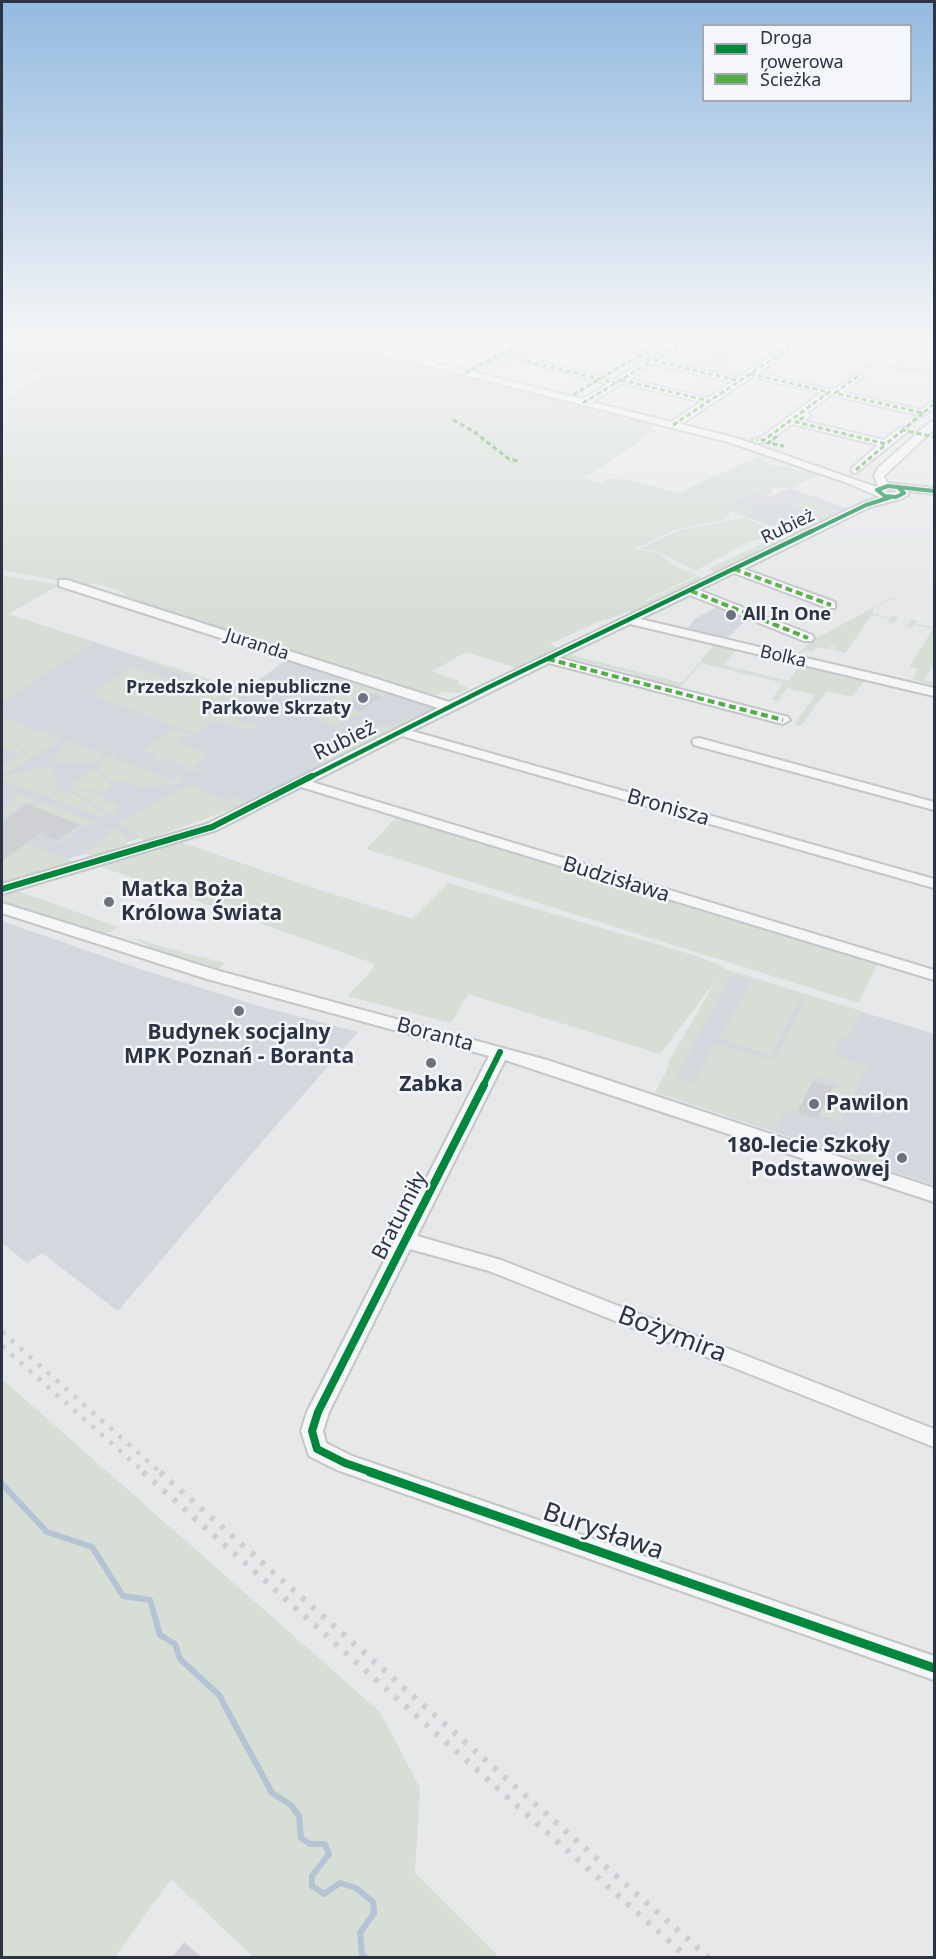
<!DOCTYPE html>
<meta charset="utf-8">
<style>
body{margin:0}
#map{position:relative;width:936px;height:1959px;overflow:hidden;background:#e6e8ea;font-family:"Noto Sans",sans-serif}
canvas{display:block}
.frame{position:absolute;inset:0;border:3px solid #2b3445;pointer-events:none}
.legend{position:absolute;left:702px;top:24px;width:210px;height:78px;box-sizing:border-box;background:#f4f6f9;border:2px solid #a4a8b1;margin:0;padding:8px 10px;list-style:none;font-size:18px;color:#2b3445}
.legend li{display:flex;align-items:center;gap:12px;height:30px}
.legend b{width:30px;border:2px solid #a4a8b1}
</style>
<div id="map">
<canvas width="936" height="1959"></canvas>
<div class="frame"></div>
<ul class="legend">
<li><b style="height:8px;background:#00873e"></b>Droga rowerowa</li>
<li><b style="height:8px;background:#54ac47"></b>Ścieżka</li>
</ul>
</div>
<script>
const context = document.querySelector('canvas').getContext('2d');
context.lineJoin = 'round';
function paint(path, color) {
  context.fillStyle = color;
  context.fill(path, 'evenodd');
}
function shape(rows) {
  const path = new Path2D();
  for (const r of rows) {
    path.moveTo(r[0], r[1]);
    for (let i = 2; i < r.length; i += 2) path.lineTo(r[i], r[i + 1]);
  }
  return path;
}
function stroke(path, color, width, dash) {
  context.strokeStyle = color;
  context.lineWidth = width;
  context.lineCap = dash ? 'butt' : 'round';
  context.setLineDash(dash || []);
  context.stroke(path);
}
function write(font, color, halo, rows, align = 'center') {
  context.font = font + ' "Noto Sans",sans-serif';
  context.lineWidth = 5;
  context.setLineDash([]);
  context.textBaseline = 'middle';
  context.strokeStyle = halo;
  context.fillStyle = color;
  for (const [text, x, y, turn = 0] of rows) {
    context.save();
    context.translate(x, y);
    context.rotate((+turn || 0) * Math.PI / 180);
    context.textAlign = isNaN(turn) ? turn : align;
    if (halo) context.strokeText(text, 0, 0);
    context.fillText(text, 0, 0);
    context.restore();
  }
}
const built = shape([
 [790,488,846,508,796,535,721,508,754,491,771,497],
 [720,605,753,618,742,624,724,641,685,631,695,619],
 [94,642,244,691,287,659,413,698,439,709,322,764,249,803,245,801,154,834,2,878,2,700],
 [2,921,137,968,259,1006,358,1032,240,1167,118,1311,42,1253,27,1263,2,1243],
 [724,969,934,1034,934,1185,655,1092]
]);
const green = shape([
 [2,337,320,338,650,424,655,431,584,478,604,483,607,478,635,481,677,493,686,491,688,488,763,455,766,456,760,460,771,465,789,467,799,471,803,469,819,475,790,488,771,488,773,492,768,496,753,491,721,508,731,504,753,512,746,516,731,511,724,520,676,529,634,549,660,553,672,565,697,575,644,601,645,602,698,576,703,579,701,582,639,612,629,611,607,620,604,619,550,644,560,649,520,669,466,652,432,671,459,681,456,684,469,688,460,693,442,692,438,695,407,689,147,608,133,601,120,591,95,583,86,586,2,570,2,401,54,366,28,374,2,387],
 [540,337,561,337,494,373,479,369],
 [816,337,824,339,819,338,815,342,830,346,834,342,830,341,836,342,831,345,836,347,814,343,797,355,841,365,863,367,876,357,855,352,862,353,866,349,862,347,875,350,869,349,865,353,883,356,880,359,884,360,878,359,875,362,879,363,873,363,870,365,878,368,876,369,817,364,786,357],
 [723,347,767,357,735,378,708,372,723,362,712,368,694,366],
 [734,353,760,360,734,377,720,373,736,361,742,361,728,358],
 [903,356,918,359,908,359,901,365,934,370,934,374,880,369,887,369,891,366,887,364,892,365,894,363,889,362,895,363,901,358,897,357],
 [803,497,838,510,823,517,789,505],
 [745,518,780,533,748,542,695,571,660,552,639,549,680,530],
 [778,542,767,550,715,573,709,569,763,543],
 [2,575,59,585,8,614,94,642,2,703],
 [891,598,897,599,889,600,873,609,873,614,883,616,885,614,884,617,890,618,892,615,898,617,894,623,888,622,890,619,872,615,845,653,833,650,836,645,830,645,829,646,832,647,830,650,817,647,812,652,804,650,800,656,807,660,864,672,794,657,810,642],
 [911,620,917,621,916,624,922,625,924,622,923,625,933,627,934,625,934,664,924,680,934,682,934,686,912,679,918,669,909,667,933,629,914,624,912,628,906,626],
 [715,644,737,649,723,665,788,681,801,664,865,679,853,697,827,691,801,726,795,724,815,695,787,688,778,701,772,699,783,683,701,663,679,689,633,679,636,675,631,673,576,660,572,663,562,659,571,655,682,683,699,663,703,661,701,660],
 [138,656,242,690,244,691,230,701,204,682,141,660],
 [132,666,180,682,186,679,202,684,223,700,219,702,226,706,221,710,248,724,254,721,257,726,249,730,242,729,215,720,196,734,126,708,128,706,121,706,122,704,116,704,95,697,96,695,79,691,91,693],
 [342,674,418,698,418,700,389,694,384,697,365,691,348,704,342,706,362,713,333,727,290,704,299,708,309,700,327,702,337,693,330,691,347,678],
 [424,702,442,709,333,763,326,762,324,760,327,759,321,754,336,751,338,749,335,748,380,726,398,724,407,719,412,721,435,710],
 [7,713,3,718,34,729,40,725,35,730,41,732,47,728,50,729,45,733,62,740,33,757,3,733,2,716],
 [174,729,192,736,181,737,175,742,208,754,193,766,199,769,196,771,185,772,189,768,164,758,159,762,154,760,158,756,142,750],
 [2,734,31,758,2,775,2,768,20,753,2,748],
 [71,737,67,741,96,752,104,749,99,753,105,755,98,762,89,763,53,763,65,741],
 [113,752,116,753,110,757,128,764,136,761,131,765,161,776,170,773,164,777,173,781,179,776,184,778,177,784,139,788,130,782,114,783,97,769,101,766,100,763],
 [44,767,52,770,57,784,54,788,56,791,47,797,2,780,4,776],
 [93,769,113,786,105,792,72,787,71,785],
 [201,784,203,785,198,789,229,801,235,797,249,803,143,841,131,830,118,823,187,786,195,788],
 [70,789,101,793,105,801,118,804,115,816],
 [68,791,111,818,104,818,50,798,58,792],
 [18,793,37,800,29,805,24,803,2,819,2,808,17,797,11,794],
 [41,801,95,822,97,825,88,823,64,842,70,845,69,846,58,842,81,825,34,807],
 [398,816,878,962,859,1003,366,849],
 [108,828,120,831,125,836,128,841,124,852,100,859,77,850,86,851,111,833,104,829],
 [180,842,314,888,412,919,448,883,690,954,723,966,724,969,861,1011,863,1013,847,1038,842,1036,833,1055,868,1065,841,1122,820,1115,832,1087,838,1088,838,1083,815,1076,799,1110,791,1108,788,1114,784,1113,775,1130,655,1092,666,1074,669,1061,717,979,660,1054,468,994,451,1023,347,996,371,972,375,964,99,866],
 [732,975,804,996,804,1003,776,1054,770,1060,715,1043,694,1083,676,1077],
 [26,843,79,864,2,886,2,861],
 [23,886,18,891,118,927,110,932,96,934,2,902,2,892],
 [128,936,170,949,225,963,216,971,207,969,208,965,147,947,148,945],
 [752,981,802,996,771,1055,719,1038],
 [833,1139,885,1156,881,1165,826,1147],
 [2,1379,380,1712,420,1788,415,1873,499,1957,253,1957,171,1879,115,1957,2,1957]
]);
const streamFar1 = shape([
 [477,369,538,337]
]);
const stream = shape([
 [2,1484,47,1532,92,1547,123,1596,150,1600,160,1635,175,1644,180,1659,219,1695,272,1793,291,1805,299,1816,301,1838,310,1844,325,1844,329,1854,312,1876,312,1886,324,1894,340,1883,356,1888,373,1902,374,1913,360,1933,362,1955,367,1958]
]);
const building = shape([
 [366,692,380,697,361,711,347,706],
 [27,804,79,824,57,840,40,833,2,861,2,822],
 [813,1081,833,1087,818,1119,797,1113],
 [184,1942,202,1958,172,1958]
]);
const minor = shape([
 [317,337,332,337,582,399,608,384,522,361,527,358,614,380,645,361,635,359,635,355,652,358,684,339,687,340,687,344,661,360,738,378,800,337,810,337,758,373,833,390,858,373,863,376,861,378,843,392,921,410,934,401,934,408,923,416,831,395,807,413,810,415,804,421,884,440,899,428,907,428,907,432,856,473,852,472,852,468,878,445,792,424,768,442,757,443,752,440,762,437,821,393,752,377,681,424,736,438,876,487,878,486,874,476,878,468,930,422,934,421,934,429,884,476,887,483,934,488,934,494,908,491,908,495,900,499,870,507,744,569,835,602,835,608,827,608,734,573,699,590,812,635,814,638,812,641,804,641,690,595,640,619,934,688,934,696,630,624,559,658,788,717,790,720,783,724,549,663,412,731,934,879,934,888,402,736,312,782,934,970,934,980,301,787,217,830,2,894,2,884,207,824,438,708,59,586,59,580,67,580,449,702,862,503,880,497,845,482,728,442,317,337],
 [653,364,654,364,732,382,708,398,629,379,653,364],
 [622,383,701,402,671,422,592,402,622,383],
 [889,489,895,490,897,492,888,493,885,491,889,489],
 [816,337,832,337,855,342,862,337,872,337,857,348,816,337],
 [699,738,934,802,934,810,694,745,692,742,694,739,699,738],
 [2,903,219,971,547,1060,934,1188,934,1202,505,1060,417,1236,501,1260,934,1429,934,1447,489,1271,410,1249,329,1412,323,1431,326,1443,352,1456,934,1656,934,1680,337,1470,309,1456,301,1431,307,1412,489,1056,207,979,2,913,2,903]
]);
const railFar1 = shape([
 [2,1332,161,1473],
 [2,1346,145,1473]
]);
const rail = shape([
 [143,1472,688,1958],
 [160,1472,709,1958]
]);
const quietFar1 = shape([
 [820,337,857,345,868,337],
 [638,357,740,381],
 [638,357,669,338],
 [527,361,616,383],
 [653,361,684,342],
 [465,373,533,337],
 [750,374,829,392,764,440,757,440],
 [858,376,835,393,923,413,934,404],
 [621,380,709,401],
 [573,395,635,358],
 [583,403,650,362],
 [923,413,903,430,934,437],
 [804,417,796,422,886,444,903,430],
 [453,420,473,431,509,459,518,461],
 [673,425,806,337],
 [777,436,768,443,784,446],
 [856,470,886,444]
]);
const quiet = shape([
 [734,569,831,605],
 [691,591,808,638],
 [548,659,783,720]
]);
const cyclewayFar4 = shape([
 [899,488,904,493,896,497,885,496,877,490,888,486,934,491],
 [808,533,866,505,891,497]
]);
const cyclewayFar3 = shape([
 [309,778,489,687,812,531]
]);
const cyclewayFar2 = shape([
 [2,889,212,827,312,776],
 [483,1086,500,1052]
]);
const cyclewayFar1 = shape([
 [374,1473,345,1463,317,1449,312,1431,318,1412,484,1085]
]);
const cycleway = shape([
 [370,1472,934,1668]
]);
const markers = [
 [731,615,6,"#6c737f"],
 [363,698,6,"#6c737f"],
 [109,902,6,"#6c737f"],
 [239,1011,6,"#6c737f"],
 [431,1063,6,"#6c737f"],
 [814,1104,6,"#6c737f"],
 [902,1158,6,"#6c737f"]
];
const farStreetnames = [
 ["Rubież",788,527,-26],
 ["Juranda",257,645,18],
 ["Bolka",783,657,13]
];
const farPoinames = [
 ["All In One",743,615],
 ["Przedszkole niepubliczne",351,688,"right"],
 ["Parkowe Skrzaty",351,709,"right"]
];
const streetNames = [
 ["Rubież",345,741,-26],
 ["Bronisza",668,808,16],
 ["Budzisława",616,880,17],
 ["Boranta",435,1035,15],
 ["Bratumiły",400,1216,-63]
];
const poiNames = [
 ["Matka Boża",121,890],
 ["Królowa Świata",121,914],
 ["Budynek socjalny",239,1033,"center"],
 ["MPK Poznań - Boranta",239,1057,"center"],
 ["Zabka",431,1085,"center"],
 ["Pawilon",826,1104],
 ["180-lecie Szkoły",890,1146,"right"],
 ["Podstawowej",890,1170,"right"]
];
const nearStreetnames = [
 ["Bożymira",672,1335,21],
 ["Burysława",603,1532,19]
];
paint(built, '#d4d7dd');
paint(green, '#d6ded6');
stroke(streamFar1, '#b4c4d5', 2);
stroke(stream, '#b4c4d5', 6);
paint(building, '#ced0d3');
stroke(minor, '#c4c6c8', 4);
paint(minor, '#f5f6f7');
stroke(railFar1, '#cecfd2', 4.5, [4, 8]);
stroke(rail, '#cecfd2', 6, [4.5, 9]);
stroke(quietFar1, '#54ac47', 3, [5, 3]);
stroke(quiet, '#54ac47', 4, [7, 4]);
stroke(cyclewayFar4, '#00873e', 4);
stroke(cyclewayFar3, '#00873e', 4.5);
stroke(cyclewayFar2, '#00873e', 6);
stroke(cyclewayFar1, '#00873e', 8);
stroke(cycleway, '#00873e', 9);
const sky = context.createLinearGradient(0, 0, 0, 611);
sky.addColorStop(0, '#93bae0');
sky.addColorStop(0.55, '#f4f5f6');
sky.addColorStop(1, '#f4f5f600');
context.fillStyle = sky;
context.fillRect(0, 0, 936, 611);
for (const [x, y, r, color] of markers) {
  const dot = new Path2D();
  dot.arc(x, y, r, 0, 2 * Math.PI);
  context.fillStyle = color;
  context.fill(dot);
  stroke(dot, '#f4f6f9', 2);
}
write('18px', '#2b3445', '#f4f6f9', farStreetnames);
write('bold 18px', '#2b3445', '#f4f6f9', farPoinames, 'left');
write('21px', '#2b3445', '#f4f6f9', streetNames);
write('bold 21px', '#2b3445', '#f4f6f9', poiNames, 'left');
write('26px', '#2b3445', '#f4f6f9', nearStreetnames);
</script>
